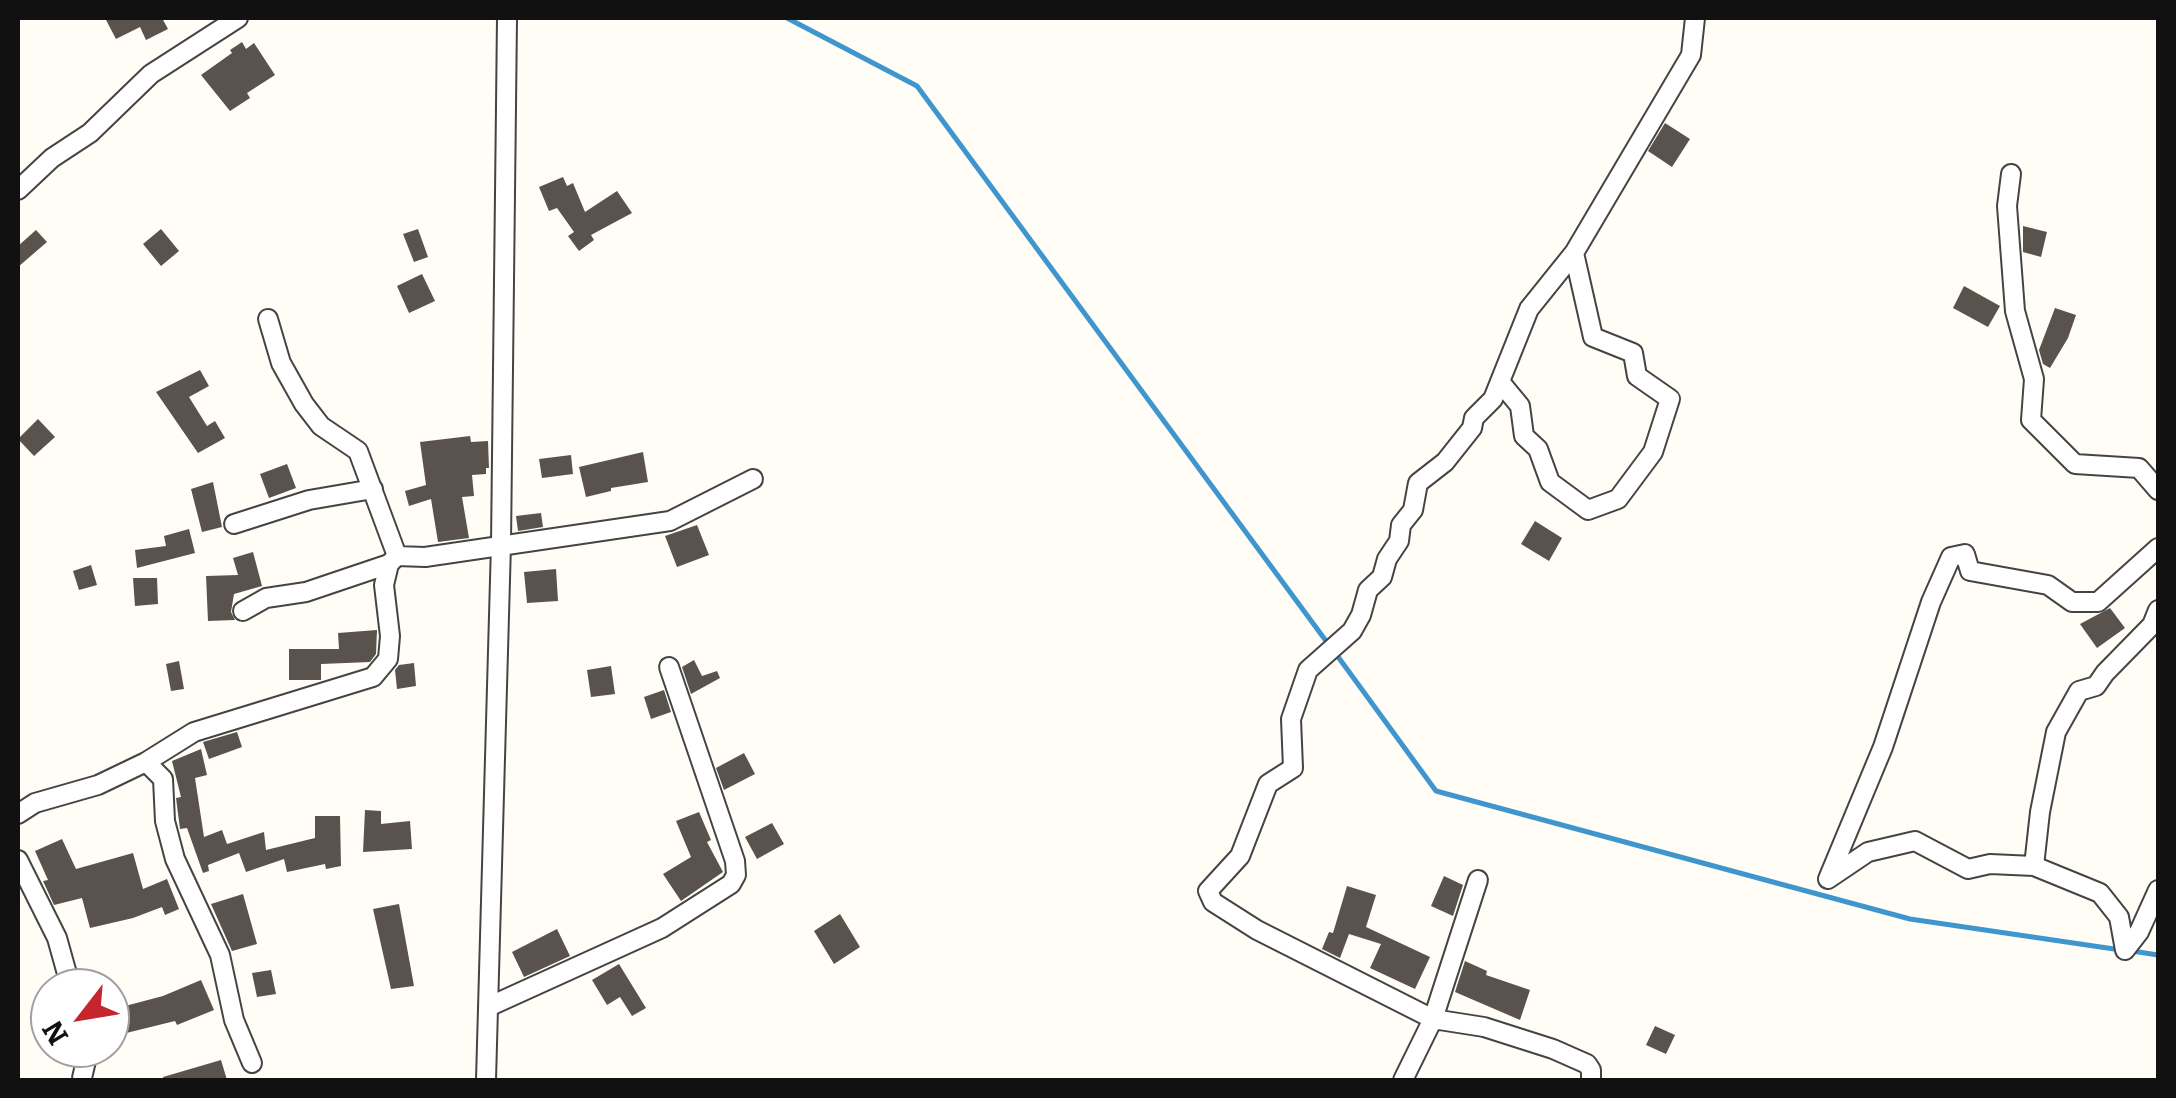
<!DOCTYPE html>
<style>
body{margin:0}
#map{position:relative;width:2176px;height:1098px;overflow:hidden;background:#fffdf5;font-family:Bitter,serif}
canvas{display:block}
.frame{position:absolute;inset:0;border:20px solid #111;pointer-events:none}
.north{position:absolute;left:30px;top:968px;width:100px;height:100px;box-sizing:border-box;background:#fff;border:2px solid #a0a0a0;border-radius:50%;rotate:239deg;font-size:28px;font-weight:700;line-height:40px;text-align:center;color:#111}
.north::after{content:'';display:block;margin:auto;width:35px;height:45px;background:#c4262e;clip-path:polygon(50% 0,100% 100%,50% 72%,0 100%)}
</style>
<div id="map">
<canvas width="2176" height="1098"></canvas>
<div class="frame"></div>
<div class="north">N</div>
</div>
<script>
const context = document.querySelector('canvas').getContext('2d');
context.lineJoin = 'round';
function shape(rows) {
  const path = new Path2D();
  for (const r of rows) {
    path.moveTo(r[0], r[1]);
    for (let i = 2; i < r.length; i += 2) path.lineTo(r[i], r[i + 1]);
  }
  return path;
}
function stroke(path, color, width, dash) {
  context.strokeStyle = color;
  context.lineWidth = width;
  context.lineCap = dash ? 'butt' : 'round';
  context.setLineDash(dash || []);
  context.stroke(path);
}
function paint(path, color) {
  context.fillStyle = color;
  context.fill(path, 'evenodd');
}
const stream = shape([
 [787,18,917,86,1329,645],
 [1336,654,1436,791,1910,919,2121,950],
 [2132,951,2158,955]
]);
const building = shape([
 [105,18,162,18,168,29,146,40,140,27,116,39],
 [242,42,246,49,254,43,275,75,247,93,250,98,230,111,201,75,232,53,230,50],
 [1665,123,1690,139,1672,167,1648,151],
 [563,177,567,186,573,183,585,212,617,191,632,213,591,235,594,240,579,251,568,236,574,232,557,208,549,211,539,187],
 [2023,226,2047,232,2041,257,2023,252],
 [161,229,179,251,161,266,143,244],
 [418,229,428,257,414,262,403,234],
 [36,230,47,242,18,267,18,246],
 [422,274,435,301,409,313,397,286],
 [1964,286,2000,306,1988,327,1953,308],
 [2055,308,2076,315,2068,338,2050,368,2043,364,2039,350],
 [200,370,209,386,189,397,207,426,215,421,225,438,198,453,156,392],
 [38,419,55,437,34,456,18,439],
 [470,436,471,442,488,441,489,468,486,468,486,474,472,475,474,496,462,497,469,538,438,542,431,499,409,506,405,491,426,485,420,442],
 [643,452,648,482,611,488,611,491,586,497,579,467],
 [571,455,573,474,542,478,539,459],
 [287,464,296,488,269,498,260,474],
 [213,482,222,527,202,532,191,489],
 [541,513,543,527,518,531,516,516],
 [1535,521,1562,538,1549,561,1521,544],
 [697,525,709,555,677,567,665,536],
 [189,529,195,553,137,568,135,550,166,546,164,536],
 [253,552,262,586,234,594,231,612,235,620,208,621,206,576,238,575,233,558],
 [91,565,97,585,79,590,73,571],
 [556,569,558,601,527,603,524,572],
 [133,578,157,578,158,604,135,606],
 [2110,608,2125,628,2097,648,2080,624],
 [377,630,376,654,370,662,321,664,321,680,289,680,289,649,339,649,338,633],
 [694,660,702,676,717,671,720,678,691,694,682,667],
 [179,661,184,689,171,691,166,664],
 [414,663,416,686,397,689,395,670,399,665],
 [611,666,615,694,591,697,587,670],
 [664,690,671,712,651,719,644,697],
 [237,732,242,747,209,759,203,742],
 [201,749,207,775,195,778,204,837,222,830,227,844,264,832,266,850,315,838,315,816,340,816,341,866,326,869,325,864,287,872,284,859,246,872,239,853,208,865,209,871,203,873,187,828,180,829,176,798,181,797,172,761],
 [744,753,755,774,724,790,716,768],
 [365,810,381,811,381,824,410,821,412,849,363,852],
 [699,812,711,840,707,842,723,872,681,901,663,874,691,857,676,821],
 [772,823,784,844,757,859,745,837],
 [62,839,76,869,133,853,143,889,167,879,179,909,165,915,162,907,133,918,90,928,82,898,54,905,43,881,48,880,35,851],
 [1444,876,1463,885,1453,916,1431,906],
 [1347,886,1376,895,1366,927,1430,957,1415,989,1370,968,1381,944,1349,934,1340,958,1322,949,1329,932,1333,933],
 [243,894,257,944,232,951,211,904],
 [399,904,414,986,391,989,373,909],
 [840,914,860,947,834,964,814,931],
 [557,929,570,956,524,977,512,952],
 [1465,961,1487,971,1486,975,1530,990,1520,1020,1455,992],
 [619,964,646,1008,632,1016,620,997,607,1005,592,980],
 [271,970,276,994,257,997,252,973],
 [201,980,214,1010,177,1025,175,1021,110,1037,110,1010,163,996],
 [1655,1026,1675,1035,1666,1054,1646,1045],
 [221,1060,227,1080,164,1080,163,1077]
]);
const minor = shape([
 [2011,174,2007,206,2015,311,2034,379,2031,420,2075,464,2139,468,2158,490],
 [18,190,52,158,90,133,151,74,238,18],
 [268,319,281,363,304,404,321,426,358,451,397,556],
 [1501,383,1520,406,1524,436,1538,449,1550,482,1588,510,1618,499,1653,452,1670,399,1637,376,1633,353,1593,337,1574,253],
 [234,524,309,500,373,489],
 [243,611,266,598,306,592,389,564],
 [146,762,163,779,165,821,175,859,220,955,234,1020,252,1063],
 [18,814,35,803,98,785,146,762,194,732,373,677,388,659,390,636,384,585,389,564,397,556,425,557,670,521,753,479],
 [18,860,57,938,71,988],
 [2034,866,2040,812,2056,732,2079,691,2096,686,2105,673,2152,625,2158,610],
 [1478,880,1433,1019,1257,930,1213,902,1208,891,1240,856,1268,784,1293,768,1291,719,1308,670,1352,631,1361,615,1368,590,1382,577,1387,559,1399,541,1401,525,1413,510,1418,483,1445,462,1472,428,1474,418,1493,399,1529,309,1574,253,1691,55,1695,18],
 [2125,950,2119,917,2100,893,2034,866,1990,864,1968,869,1915,841,1868,852,1828,879,1883,747,1931,602,1951,557,1965,554,1970,571,2048,585,2072,602,2098,602,2158,548],
 [2125,950,2139,932,2158,890],
 [488,1007,662,928,731,884,736,875,735,861,669,667],
 [82,1078,89,1048],
 [486,1080,501,544,507,18],
 [1403,1080,1433,1019,1484,1027,1553,1049,1587,1064,1591,1070,1591,1080]
]);
stroke(stream, '#3f96cf', 5);
paint(building, '#5a524d');
stroke(minor, '#444', 22);
stroke(minor, '#fff', 18);
</script>
